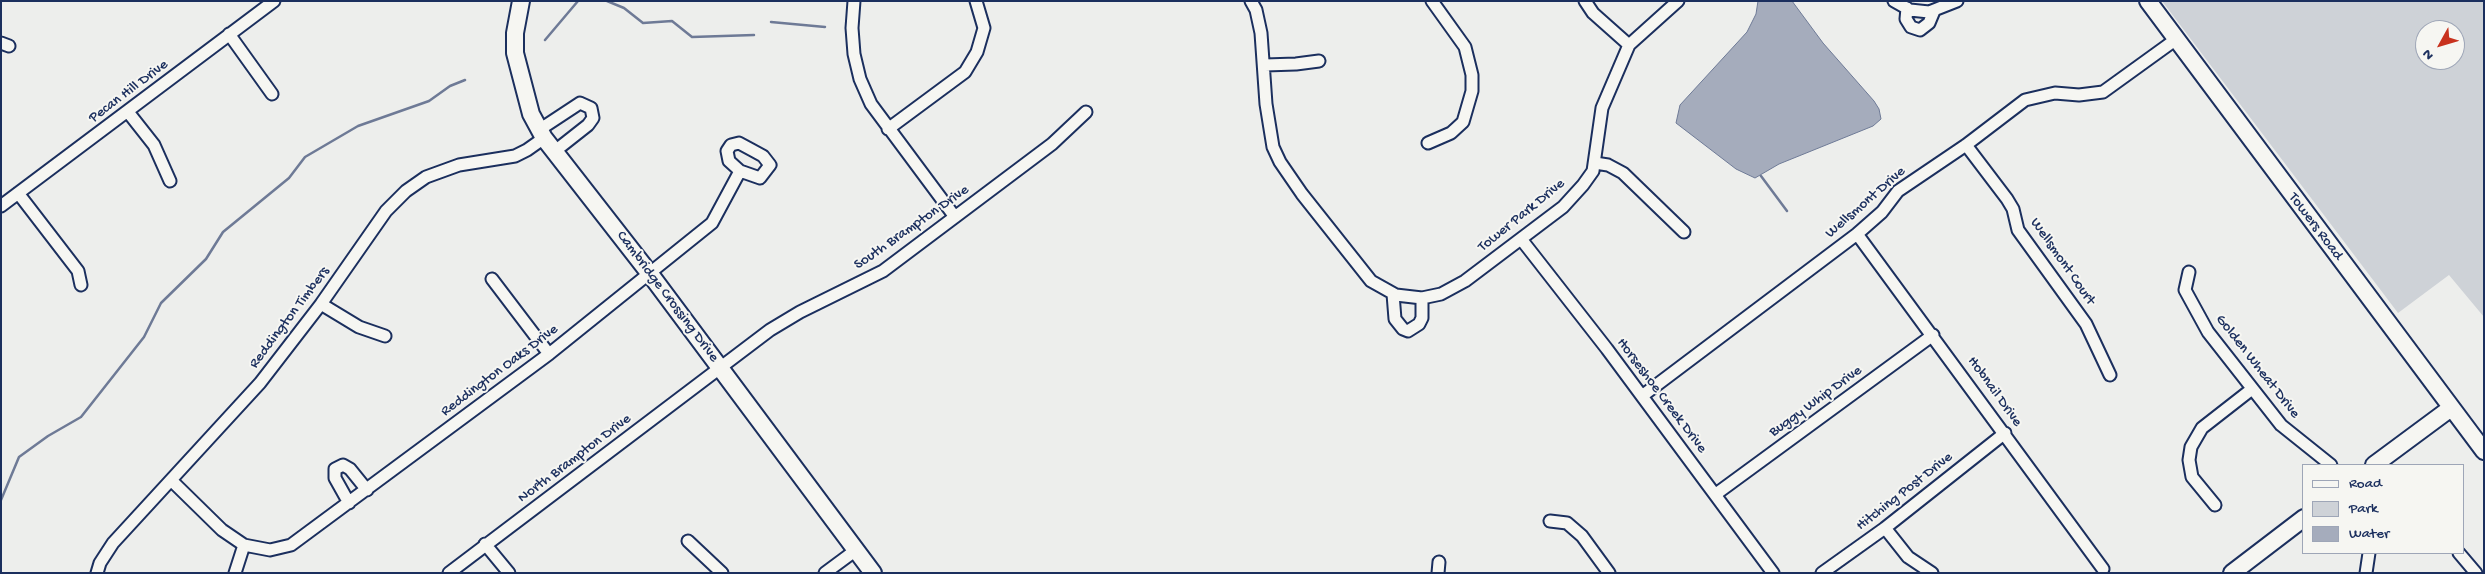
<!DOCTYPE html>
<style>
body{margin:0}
#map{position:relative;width:2485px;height:574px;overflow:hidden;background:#edeeec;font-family:"Gochi Hand",sans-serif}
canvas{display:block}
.frame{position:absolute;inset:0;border:2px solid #1b2f5e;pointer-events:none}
.legend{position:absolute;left:2302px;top:464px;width:162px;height:90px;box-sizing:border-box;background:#f6f6f2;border:1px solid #9ea6b7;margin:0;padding:6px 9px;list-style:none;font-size:15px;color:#1b2f5e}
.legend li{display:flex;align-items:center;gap:10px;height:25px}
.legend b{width:25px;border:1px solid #9ea6b7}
.north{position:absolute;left:2415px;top:20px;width:50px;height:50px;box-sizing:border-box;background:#f6f6f2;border:1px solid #9ea6b7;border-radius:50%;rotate:231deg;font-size:14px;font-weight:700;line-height:20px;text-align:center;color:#1b2f5e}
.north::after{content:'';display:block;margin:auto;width:18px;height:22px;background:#c8321e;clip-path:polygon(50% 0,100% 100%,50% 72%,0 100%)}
</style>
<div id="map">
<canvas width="2485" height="574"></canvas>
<div class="frame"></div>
<ul class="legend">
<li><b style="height:6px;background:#f6f6f2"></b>Road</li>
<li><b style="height:14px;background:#ced2d7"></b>Park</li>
<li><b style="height:14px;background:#a5acbc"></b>Water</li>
</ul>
<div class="north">N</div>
</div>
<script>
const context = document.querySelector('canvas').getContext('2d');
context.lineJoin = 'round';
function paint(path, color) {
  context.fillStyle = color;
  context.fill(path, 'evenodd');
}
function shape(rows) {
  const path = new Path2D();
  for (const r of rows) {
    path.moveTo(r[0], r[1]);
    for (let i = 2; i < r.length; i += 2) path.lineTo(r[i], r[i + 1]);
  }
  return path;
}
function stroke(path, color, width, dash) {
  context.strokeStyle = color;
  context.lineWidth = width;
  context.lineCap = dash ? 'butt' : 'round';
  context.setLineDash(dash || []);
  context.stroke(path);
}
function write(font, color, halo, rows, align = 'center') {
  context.font = font + ' "Gochi Hand",sans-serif';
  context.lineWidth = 4;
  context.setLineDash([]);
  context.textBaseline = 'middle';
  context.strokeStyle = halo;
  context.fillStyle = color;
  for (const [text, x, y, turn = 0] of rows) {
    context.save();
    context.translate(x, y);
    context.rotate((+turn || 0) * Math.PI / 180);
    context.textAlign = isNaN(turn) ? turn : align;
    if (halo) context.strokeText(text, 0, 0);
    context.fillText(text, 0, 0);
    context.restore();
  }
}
const green = shape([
 [2162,1,2484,1,2484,317,2449,275,2398,313],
 [2425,30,2455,30,2455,60,2425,60]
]);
const water = shape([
 [1758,1,1792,1,1823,43,1874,101,1879,109,1881,119,1873,126,1779,164,1755,178,1736,169,1676,123,1680,105,1747,32,1756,14,1758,1]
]);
const stream = shape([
 [607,1,624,8,643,23,672,21,692,37,754,35],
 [771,22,825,27],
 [545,40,578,1],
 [1761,176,1787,211],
 [1,500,19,457,48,436,81,417,144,337,161,303,206,259,223,232,289,178,305,157,358,126,429,101,450,86,465,80]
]);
const street = shape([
 [854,1,852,28,854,54,860,79,871,104,955,217],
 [1251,1,1256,10,1261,33,1266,104,1273,147,1280,162,1302,194,1371,281,1396,295,1422,298,1441,294,1465,281,1563,207,1583,185,1593,171,1602,108,1629,45,1678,1],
 [1585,1,1593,13,1629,45],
 [1894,1,1910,10,1929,12,1957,1],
 [1907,8,1906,19,1911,27,1920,30,1929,23,1934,11],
 [229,34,272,94],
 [1,43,9,46],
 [1265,65,1296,64,1319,61],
 [128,112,154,145,170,181],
 [888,129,965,72,977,52,984,28,976,1],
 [539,130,580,103,591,108,593,118,588,125,555,151],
 [1428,143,1451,133,1463,122,1472,91,1472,75,1465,47,1432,1],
 [1966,145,2007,199,2013,209,2018,230,2086,324,2110,375],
 [1595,163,1608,165,1623,173,1684,232],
 [18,193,78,271,81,285],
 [1,206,274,1],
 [1857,234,2103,569],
 [1521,239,1607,349,1773,573],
 [2189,272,2185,290,2208,332,2281,425,2331,465],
 [492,279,549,354],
 [1393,294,1395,319,1403,329,1408,331,1419,324,1422,318,1422,298],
 [321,304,359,327,385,336],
 [1642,396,1857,234,1882,212,1898,191,1966,145,2025,100,2055,93,2079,95,2103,92,2175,40],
 [172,481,222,530,244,545,270,550,291,545,549,354,712,223,740,171,729,161,727,151,731,145,739,143,752,150,763,156,770,165,760,178,740,171],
 [1716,494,1933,335],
 [349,503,335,478,335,469,343,465,350,469,367,490],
 [2215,505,2192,477,2189,460,2191,447,2202,428,2252,389],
 [1550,521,1567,523,1582,536,1609,573],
 [1885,528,1908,557,1932,573],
 [688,541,722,573],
 [485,544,509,573],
 [2459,553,2476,573],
 [97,573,100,563,113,543,260,383,321,304,386,211,406,191,426,177,459,165,515,156,527,150,544,138],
 [235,573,244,545],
 [449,573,770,330,800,312,883,271,1052,144,1086,112],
 [825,573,856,550],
 [1438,573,1439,562],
 [1822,573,1885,528,2005,433],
 [2366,573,2369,553]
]);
const secondary = shape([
 [521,1,515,33,515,53,531,114,544,138,650,274,873,573],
 [2148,1,2484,451],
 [2374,465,2451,408],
 [2232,573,2304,518]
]);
const streetNames = [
 ["Pecan Hill Drive",129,92,-37],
 ["Wellsmont Drive",1866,203,-41],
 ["Tower Park Drive",1522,216,-39],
 ["Towers Road",2315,227,53],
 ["South Brampton Drive",912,228,-35],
 ["Wellsmont Court",2062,262,55],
 ["Cambridge Crossing Drive",667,297,53],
 ["Reddington Timbers",290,318,-53],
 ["Golden Wheat Drive",2257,367,52],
 ["Reddington Oaks Drive",500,371,-37],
 ["Hobnail Drive",1994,392,54],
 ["Horseshoe Creek Drive",1661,396,53],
 ["Buggy Whip Drive",1816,402,-36],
 ["North Brampton Drive",575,459,-37],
 ["Hitching Post Drive",1905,492,-38]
];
paint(green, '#ced2d7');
paint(water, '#a5acbc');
stroke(water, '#6e7a96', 1);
stroke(stream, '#6e7a96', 2.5);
stroke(street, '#1b2f5e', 15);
stroke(secondary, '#1b2f5e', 20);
stroke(street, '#f6f6f2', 11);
stroke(secondary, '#f6f6f2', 16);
write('15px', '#1b2f5e', '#f6f6f2', streetNames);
</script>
